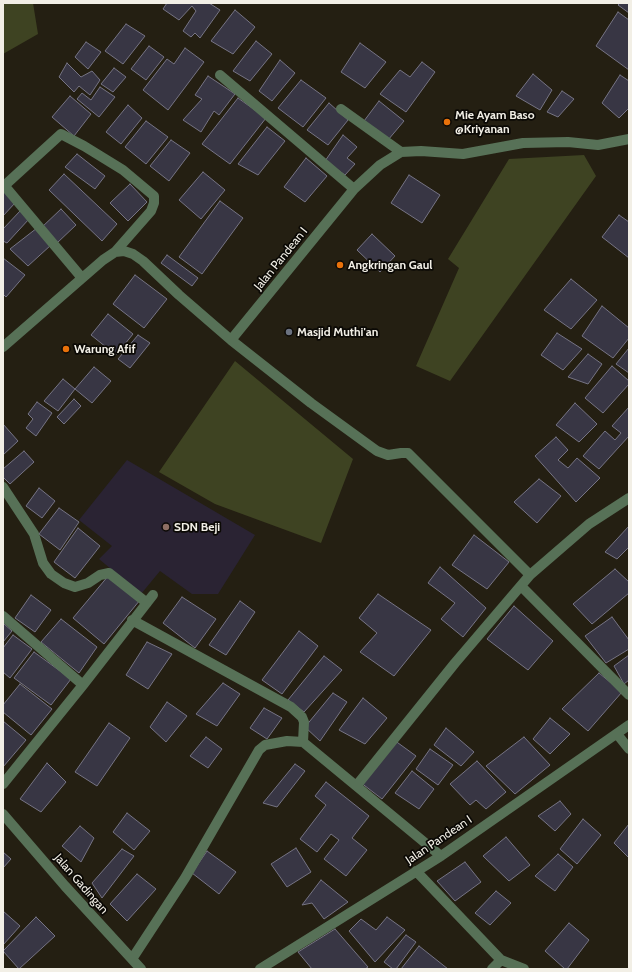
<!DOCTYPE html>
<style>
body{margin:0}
#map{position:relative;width:632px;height:972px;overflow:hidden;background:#241f12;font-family:Cabin,sans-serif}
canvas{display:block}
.frame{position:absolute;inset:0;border:4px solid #f2efe6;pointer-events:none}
</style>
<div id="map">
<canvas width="632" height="972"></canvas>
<div class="frame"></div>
</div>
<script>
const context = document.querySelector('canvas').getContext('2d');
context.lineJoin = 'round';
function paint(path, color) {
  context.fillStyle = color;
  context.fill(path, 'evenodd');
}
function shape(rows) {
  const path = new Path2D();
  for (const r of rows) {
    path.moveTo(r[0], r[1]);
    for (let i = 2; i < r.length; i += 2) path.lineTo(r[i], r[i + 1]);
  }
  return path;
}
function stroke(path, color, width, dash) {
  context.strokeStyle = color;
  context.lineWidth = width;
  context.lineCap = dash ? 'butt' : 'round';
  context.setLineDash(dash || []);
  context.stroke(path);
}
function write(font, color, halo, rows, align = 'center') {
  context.font = font + ' Cabin,sans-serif';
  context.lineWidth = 3.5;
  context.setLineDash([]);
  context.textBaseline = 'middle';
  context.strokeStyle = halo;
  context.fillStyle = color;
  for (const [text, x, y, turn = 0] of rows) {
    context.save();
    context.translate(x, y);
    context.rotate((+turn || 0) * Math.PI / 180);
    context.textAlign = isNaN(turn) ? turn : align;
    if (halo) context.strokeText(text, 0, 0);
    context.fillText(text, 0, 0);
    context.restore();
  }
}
const education = shape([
 [127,460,255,535,218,594,192,594,160,571,141,594,99,559,112,546,79,520]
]);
const green = shape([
 [3,3,33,3,38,34,3,54],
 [584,155,596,176,450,381,416,366,459,268,448,259,509,159],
 [235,361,353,459,321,543,215,504,159,472]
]);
const building = shape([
 [167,3,209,3,220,10,200,38,195,33,191,37,183,31,196,11,192,6,179,20,163,9,167,3],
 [620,3,629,3,629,13,618,5,620,3],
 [235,10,255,27,233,54,211,41,235,10],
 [618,12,629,20,629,70,596,46,618,12],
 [126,24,145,36,123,64,105,51,126,24],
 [256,41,272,54,250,81,233,71,256,41],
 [86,42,101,52,88,69,75,57,86,42],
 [360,43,386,62,365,88,341,72,360,43],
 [149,46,164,57,146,80,131,69,149,46],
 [185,48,204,62,168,110,143,90,167,59,174,64,185,48],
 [280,60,295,73,272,101,259,91,280,60],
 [422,62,435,72,406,112,380,94,400,70,410,77,422,62],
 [67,63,81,77,92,71,100,80,90,95,79,86,74,92,59,77,67,63],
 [114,68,126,77,113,92,101,84,114,68],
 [533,74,552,90,540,110,516,96,533,74],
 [620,75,629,81,629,108,619,118,602,103,620,75],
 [208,76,235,94,219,115,214,111,201,132,183,120,202,99,195,95,208,76],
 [301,80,326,98,303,127,278,108,301,80],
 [100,87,115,97,99,117,77,99,82,93,91,100,100,87],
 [562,91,574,99,558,117,547,112,562,91],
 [70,96,91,114,74,136,52,117,70,96],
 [238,98,266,118,230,164,202,144,238,98],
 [379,101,404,121,388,140,364,121,379,101],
 [329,103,348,120,328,145,307,130,329,103],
 [128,105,142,118,121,144,106,132,128,105],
 [146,121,168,137,146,164,125,147,146,121],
 [267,127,285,141,258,175,238,164,267,127],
 [343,135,357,147,347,158,355,164,345,175,325,161,343,135],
 [171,140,190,153,169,181,150,166,171,140],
 [77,154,105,176,95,189,65,167,77,154],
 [306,158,327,176,305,202,284,187,306,158],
 [203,172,225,190,201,219,179,200,203,172],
 [64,174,117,224,102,241,49,190,64,174],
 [409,175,440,195,422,223,391,203,409,175],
 [130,184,147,202,128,221,110,203,130,184],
 [3,190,15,203,3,216,3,190],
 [220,201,243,218,202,274,179,257,220,201],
 [61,209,76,225,57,243,41,228,61,209],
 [21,210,29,219,7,243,3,241,3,229,21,210],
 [619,215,629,222,629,258,602,237,619,215],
 [37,228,51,245,28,266,10,249,37,228],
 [372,234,395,256,380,272,357,250,372,234],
 [167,255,198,278,192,286,161,263,167,255],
 [3,258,25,275,6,297,3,294,3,258],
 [135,275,167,299,144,328,113,304,135,275],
 [571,279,597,300,571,329,544,310,571,279],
 [602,306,629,328,629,338,613,358,582,336,602,306],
 [108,314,133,334,116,355,91,335,108,314],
 [557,333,582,349,563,370,541,355,557,333],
 [138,335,150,343,130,368,118,359,138,335],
 [629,348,629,373,616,364,629,348],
 [588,354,602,364,588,384,568,377,588,354],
 [612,366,629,381,629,384,603,413,585,398,612,366],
 [94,367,111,381,92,403,75,389,94,367],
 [63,379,75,389,58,411,44,401,63,379],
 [74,399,81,406,64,424,57,417,74,399],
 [37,402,52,413,36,436,26,428,33,419,28,414,37,402],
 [575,403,597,424,579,442,556,425,575,403],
 [629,407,629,436,599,469,583,456,605,431,615,440,621,433,612,426,629,407],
 [3,424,18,441,3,455,3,424],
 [556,437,568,450,558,460,568,468,577,458,600,478,576,502,535,456,556,437],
 [24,451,34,462,10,484,3,477,3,469,24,451],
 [539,479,561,496,537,523,514,502,539,479],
 [39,488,55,501,42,518,26,506,39,488],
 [59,508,79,522,60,550,39,534,59,508],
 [629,526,629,547,617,559,605,552,629,526],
 [78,528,100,546,75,578,54,562,78,528],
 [474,535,509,562,487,589,452,565,474,535],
 [440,567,486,608,463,637,441,619,455,603,428,583,440,567],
 [615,569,629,582,629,593,592,624,573,604,615,569],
 [109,575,140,600,104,644,73,618,109,575],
 [378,594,431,630,394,676,360,652,377,633,359,618,378,594],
 [31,595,51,610,35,632,15,618,31,595],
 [182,597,216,619,195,648,163,623,182,597],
 [240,601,255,612,226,655,209,645,240,601],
 [514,606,553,641,528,670,487,639,514,606],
 [612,617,629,640,629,649,606,663,585,636,612,617],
 [61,619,97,647,79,673,41,642,61,619],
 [3,623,12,631,3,642,3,623],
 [299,631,318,646,282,694,262,680,299,631],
 [13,635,32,649,10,678,3,672,3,648,13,635],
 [147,642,172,654,148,689,126,675,147,642],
 [34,652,71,679,51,705,14,678,34,652],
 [629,655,629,680,624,684,614,666,629,655],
 [324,656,342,670,304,712,288,700,324,656],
 [599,673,622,692,588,731,562,709,599,673],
 [223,683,240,694,217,726,196,714,223,683],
 [20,684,52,709,31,735,3,712,3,705,20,684],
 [333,693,347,702,320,741,305,727,333,693],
 [363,698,387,718,365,744,339,730,363,698],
 [167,702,187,716,166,742,150,727,167,702],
 [264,708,282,718,267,739,250,728,264,708],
 [550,718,570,734,550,754,533,739,550,718],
 [3,721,26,740,3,767,3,721],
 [109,723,130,738,97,786,75,772,109,723],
 [446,728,474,752,461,766,434,745,446,728],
 [206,737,222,749,208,768,190,756,206,737],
 [524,737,550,765,515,794,486,766,524,737],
 [394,740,416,756,382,799,360,782,394,740],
 [430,749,453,765,438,785,416,769,430,749],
 [477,761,506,792,486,809,476,800,470,805,450,784,477,761],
 [47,763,66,782,41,812,20,799,47,763],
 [295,764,305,771,277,807,263,803,295,764],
 [412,771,434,789,419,809,395,793,412,771],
 [326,782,369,816,352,838,367,850,346,876,324,859,339,840,331,834,317,852,300,839,326,805,315,796,326,782],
 [560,801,571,814,555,831,538,816,560,801],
 [127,813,150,831,134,850,113,832,127,813],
 [583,819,601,835,577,864,560,849,583,819],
 [629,824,629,858,614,843,629,824],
 [80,826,94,838,81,862,62,846,80,826],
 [506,837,530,865,509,881,483,856,506,837],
 [296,848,311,872,287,887,271,864,296,848],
 [122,849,134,856,102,898,92,883,122,849],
 [207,851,236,872,219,894,192,873,207,851],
 [3,852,11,859,3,868,3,852],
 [558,854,573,867,555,891,535,876,558,854],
 [465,862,481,882,455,901,437,881,465,862],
 [137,874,156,889,127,921,110,904,137,874],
 [321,880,348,902,324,919,312,903,302,905,321,880],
 [496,891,511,903,490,925,475,913,496,891],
 [3,911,20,926,3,945,3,911],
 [36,917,55,936,19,969,3,951,36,917],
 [387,917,405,930,375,962,349,931,361,919,376,930,387,917],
 [569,923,589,940,567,969,565,969,545,951,569,923],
 [335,929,368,967,365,969,312,969,298,952,335,929],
 [406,935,416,942,396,969,393,969,384,962,406,935],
 [419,946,448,969,401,969,419,946]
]);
const minor = shape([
 [220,75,354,189],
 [341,109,401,152],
 [3,184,82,278],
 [4,186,61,134,84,146,123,170,154,196,154,203,151,211,115,252],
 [231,340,311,403,377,451,388,455,401,453,408,453,530,575],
 [3,347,103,260,115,252,124,251,133,254,143,261,179,295,231,340,354,189,380,165,401,152,421,151,463,154,523,143,568,142,598,145,629,139],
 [3,487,34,534,43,563,51,574,64,583,75,587,88,583,100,575,109,573,147,603],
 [521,586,629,695],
 [3,616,83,685],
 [132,620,291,707,302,717,304,722,303,742,441,856],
 [617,734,629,749],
 [3,784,83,685,153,595],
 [357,785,455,663,530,575,589,524,629,498],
 [3,814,65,886,141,969],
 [416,871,501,960,524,969],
 [132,959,185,878,259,750,265,745,287,741,303,742],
 [260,969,441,856,629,725],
 [492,969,501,960]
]);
const markers = [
 [447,122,4,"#e8710a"],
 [340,265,4,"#e8710a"],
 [289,332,4,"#6b7280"],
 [66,349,4,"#e8710a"],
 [166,527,4,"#8d6e63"]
];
const poiNames = [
 ["Mie Ayam Baso",455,115],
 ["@Kriyanan",455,129],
 ["Angkringan Gaul",348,265],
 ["Masjid Muthi'an",297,332],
 ["Warung Afif",74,349],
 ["SDN Beji",174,527]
];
const streetNames = [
 ["Jalan Pandean I",281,259,-51],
 ["Jalan Pandean I",439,840,-34],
 ["Jalan Gadingan",81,884,49]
];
paint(education, '#2a2333');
paint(green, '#3e4322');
paint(building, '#383644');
stroke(building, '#767484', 1);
stroke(minor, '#577157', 10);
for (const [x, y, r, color] of markers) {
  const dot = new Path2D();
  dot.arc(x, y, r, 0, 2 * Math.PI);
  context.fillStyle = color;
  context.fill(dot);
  stroke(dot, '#0b0905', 1.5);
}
write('bold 12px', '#f2efe6', '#0b0905', poiNames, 'left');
write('12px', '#f2efe6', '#0b0905', streetNames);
</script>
